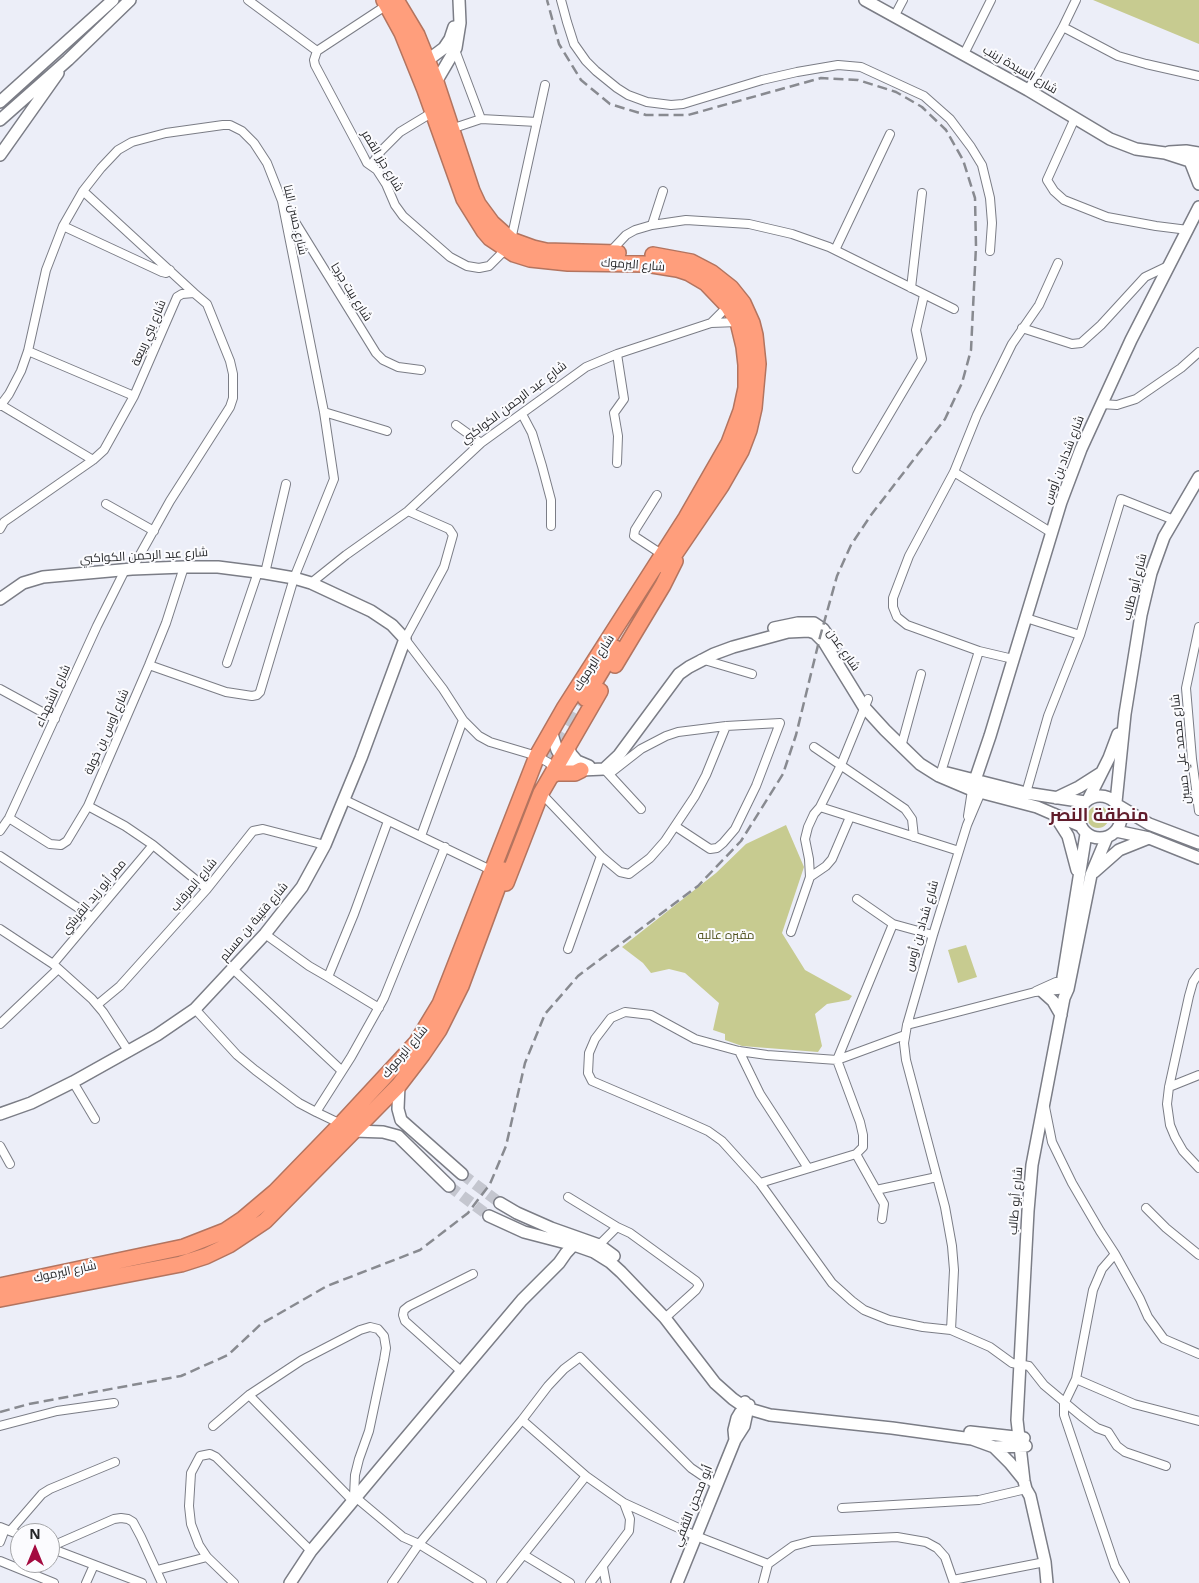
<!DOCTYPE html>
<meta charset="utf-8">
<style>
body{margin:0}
#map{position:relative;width:1199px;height:1583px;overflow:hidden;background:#eceef8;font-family:"Open Sans",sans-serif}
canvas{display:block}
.north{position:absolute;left:10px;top:1523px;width:50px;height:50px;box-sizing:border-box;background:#fbfbfe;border:1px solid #a5a6a9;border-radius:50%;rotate:0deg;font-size:14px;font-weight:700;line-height:20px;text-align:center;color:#252629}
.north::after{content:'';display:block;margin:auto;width:18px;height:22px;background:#a40b40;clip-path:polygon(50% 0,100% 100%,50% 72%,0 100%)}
</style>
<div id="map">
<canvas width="1199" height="1583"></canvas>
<div class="north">N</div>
</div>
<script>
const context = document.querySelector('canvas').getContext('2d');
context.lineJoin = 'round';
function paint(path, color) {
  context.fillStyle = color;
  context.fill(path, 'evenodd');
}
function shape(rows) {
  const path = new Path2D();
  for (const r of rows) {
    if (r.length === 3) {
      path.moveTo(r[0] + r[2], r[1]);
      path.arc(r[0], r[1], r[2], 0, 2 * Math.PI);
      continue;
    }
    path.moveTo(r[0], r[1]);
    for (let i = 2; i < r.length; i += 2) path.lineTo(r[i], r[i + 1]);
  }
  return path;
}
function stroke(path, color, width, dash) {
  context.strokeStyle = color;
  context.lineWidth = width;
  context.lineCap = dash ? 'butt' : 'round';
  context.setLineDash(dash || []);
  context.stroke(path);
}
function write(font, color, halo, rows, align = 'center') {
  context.font = font + ' "Open Sans",Cairo,sans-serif';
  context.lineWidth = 4;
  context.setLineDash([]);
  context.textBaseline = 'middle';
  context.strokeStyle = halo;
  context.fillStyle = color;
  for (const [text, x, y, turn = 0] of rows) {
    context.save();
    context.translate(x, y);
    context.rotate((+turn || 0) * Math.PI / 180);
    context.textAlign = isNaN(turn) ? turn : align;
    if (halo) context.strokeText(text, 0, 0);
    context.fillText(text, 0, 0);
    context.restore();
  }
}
const green = shape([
 [1093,0,1199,0,1199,44],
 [1098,817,11],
 [786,825,804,867,782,933,805,970,852,996,849,1000,827,1004,815,1014,822,1046,818,1052,742,1046,725,1040,725,1034,713,1030,719,1003,685,973,669,969,651,973,643,963,622,947,716,873,746,844],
 [966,945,977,977,958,983,948,950]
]);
const secondaryTunnel = shape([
 [462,1174,500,1203],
 [449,1186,489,1216]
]);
const highwayTunnel = shape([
 [545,766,585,698]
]);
const street = shape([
 [248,0,317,51],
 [561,0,567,22,574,44,586,61,596,71,617,88,628,95,647,102,671,105,683,104,762,80,797,72,838,65,861,67,924,96,950,119,971,147,982,165,990,198,992,223,990,251],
 [387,5,317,51,314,60,315,65,364,157,367,163,377,170,386,184,395,205,403,216,450,257,467,266,479,268,489,266,506,249],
 [894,17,903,0],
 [1063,27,1118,56,1146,64,1199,76],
 [455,50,481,119],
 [964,54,991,0],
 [1028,90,1063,27,1076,0],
 [1075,118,1047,180,1054,191,1064,200,1107,217,1156,226,1188,230],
 [451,129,481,119,537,122],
 [371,165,381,151,400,132,433,112],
 [83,191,194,293],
 [284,204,376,353,383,360,398,367,421,370],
 [652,225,663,191],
 [63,226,162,272,166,273,170,270],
 [511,240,545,85],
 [835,250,890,134],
 [610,252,626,235,635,230,652,225,686,220,749,224,792,234,829,247,954,309],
 [911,288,922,193],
 [711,323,728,306],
 [1022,328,1072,344,1081,343,1101,325,1145,277,1170,265],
 [28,351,134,396],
 [617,354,624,399,614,413,618,436,617,463],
 [1101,404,1117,405,1136,399,1181,368,1199,352],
 [1,405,93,460],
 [0,406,9,394,21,371,28,351,46,270,63,226,83,191,101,168,118,150,132,142,166,133,223,125,230,125,242,131,254,143,267,163,282,201,324,412,334,479,294,578,260,692,257,695,252,696,226,692,149,665],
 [324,412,387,431],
 [522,414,532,433,542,466,551,500,551,526],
 [456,425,481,443],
 [857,469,922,359,916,330,924,295],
 [954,472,1052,533],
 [657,495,635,530,634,536,663,555],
 [106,504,154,531],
 [408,511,449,529,453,535,444,567,405,639,443,689,463,720,479,736,490,742,537,756,549,763,554,769],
 [0,529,4,522,93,460,104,450,134,396,177,297,182,294,194,293,207,304,230,361,233,374,233,398,230,407,170,501,132,569],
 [265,573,286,484],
 [311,583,346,555,408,511,481,443,586,367,617,354,711,323,738,322],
 [1026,618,1080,635],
 [1199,627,1186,688,1192,759,1199,811],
 [701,659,752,674],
 [1013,659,979,651,907,625,897,617,893,607,893,598,909,556,954,472,977,415,1012,344,1039,305,1058,263],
 [227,663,258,572],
 [0,689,55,719],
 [814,747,905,809,912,819,914,837],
 [901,747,921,674],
 [606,771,641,809],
 [941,772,979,651],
 [609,774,641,749,666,736,678,732,726,726,780,723,756,786,735,829,723,843,717,848,710,849,675,826],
 [541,793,601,856,620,872,629,874,650,858,665,841,695,796,706,775,726,726],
 [1026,793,1048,716,1080,635,1121,499,1174,520],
 [345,800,493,871],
 [88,806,125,826,153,845,207,889],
 [820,807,959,851],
 [968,816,972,790],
 [9,818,50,844,61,845,67,841,88,806,149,665,166,623,184,567],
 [0,831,9,818,97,626,125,570],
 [421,836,463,720],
 [0,856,92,917],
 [810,877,826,866,832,859,850,817],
 [857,899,893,924,933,935],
 [0,929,53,964,92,999,103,1012,129,1052],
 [791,932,810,877,809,859,805,839,808,827,814,814,820,807,841,765,868,699],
 [265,934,309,966,328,977,354,914,388,821],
 [568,949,601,856],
 [53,964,153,845],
 [233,969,342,1071],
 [1199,973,1193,982,1189,996,1169,1087,1167,1104,1170,1125,1175,1137,1183,1151,1199,1168],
 [328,977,379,1008],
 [1036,991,1056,982,1069,981],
 [97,1005,120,986,207,889,253,831,263,829,325,845],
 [195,1009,237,1055,255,1070,299,1103,316,1112],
 [0,1024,58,969],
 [907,1025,1035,992,1068,989],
 [905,1035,837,1060,767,1055,739,1051,695,1039,651,1015,625,1012,611,1018,595,1039,589,1053,588,1073,592,1081,688,1122,708,1131,722,1141,760,1183,832,1283,852,1301,864,1310,889,1320,923,1327,951,1330,990,1347,1012,1363,1029,1366,1044,1385,1081,1416,1097,1428,1108,1432,1117,1446,1125,1452,1166,1466],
 [739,1051,760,1094,808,1168],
 [73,1082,95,1119],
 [1169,1087,1199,1075],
 [1045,1107,1052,1142,1072,1183,1100,1231,1115,1254,1140,1299,1148,1317,1164,1339,1199,1354],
 [341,1124,316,1112,351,1057,384,998,445,847],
 [0,1146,10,1164],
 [856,1154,884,1204,882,1219],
 [760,1183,856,1154,863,1147,863,1135,860,1122,837,1060,893,924],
 [876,1190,937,1177],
 [568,1197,617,1227],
 [1146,1208,1166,1228,1199,1255],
 [599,1245,617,1227,630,1233,696,1281,699,1285,696,1290,665,1318],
 [1115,1254,1102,1269,1093,1290,1076,1379,1064,1404,1064,1415,1115,1566,1125,1583],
 [951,1330,954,1270,952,1246,945,1207,906,1060,904,1043,907,1025,933,935,967,825,981,792],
 [462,1372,405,1321,403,1315,404,1310,409,1306,473,1274],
 [1076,1379,1134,1404,1199,1421],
 [249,1395,353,1501],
 [522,1420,586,1476,624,1503,696,1536,768,1564],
 [0,1426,57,1411,114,1403],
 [213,1426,249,1395,302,1360,360,1330,370,1327,378,1329,384,1336,386,1348,384,1360,369,1431,359,1459,355,1475,354,1496,403,1537,419,1544,482,1583],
 [842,1508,979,1500,1026,1489],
 [0,1527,20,1535],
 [10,1531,42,1494,50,1489,115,1462],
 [0,1542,5,1529],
 [50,1547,114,1519,121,1518,128,1519,133,1522,141,1537,162,1583],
 [50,1548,142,1583],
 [524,1555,570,1583],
 [0,1561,54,1583],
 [603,1567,606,1583],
 [157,1570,207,1557],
 [953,1580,1045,1562],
 [86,1583,94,1565],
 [234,1583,207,1557,199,1545,191,1524,189,1506,191,1473,200,1456,210,1454,216,1457,311,1551],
 [392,1583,419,1544,522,1420,548,1386,564,1369,580,1357,691,1468,716,1485],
 [501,1583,586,1476],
 [590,1583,629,1531,630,1519,624,1503],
 [763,1583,768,1564,793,1546,812,1541,897,1537,926,1542,937,1548,945,1557,954,1583]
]);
const secondary = shape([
 [865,0,1028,90,1110,139,1136,149,1165,153,1199,164],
 [428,60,444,48,450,39,454,27],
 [436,82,456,48,460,23,459,0],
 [0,102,113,0],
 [0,120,68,60,130,0],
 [1169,152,1186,151,1199,153],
 [0,155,58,73],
 [1190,161,1199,184],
 [0,599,23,583,43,577,132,569,184,567,218,567,265,573,294,578,311,583,371,611,392,625,405,639,361,758,325,845,302,887,265,934,195,1009,157,1035,73,1082,31,1103,0,1114],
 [774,628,798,623,814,623,823,629,835,646],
 [551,731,557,750,564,762,581,770,604,769,619,755,679,674,689,667,714,654,733,647,788,632,809,631,815,633,824,642,864,707,885,730,920,764,939,776,972,790,1037,807,1081,826],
 [567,745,571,754,577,761,589,766],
 [947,773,1026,793,1085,802],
 [973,786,990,736,1061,502,1081,449,1131,340,1199,207],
 [1100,817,21],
 [1056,798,1079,787,1101,773],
 [1089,798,1109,758,1118,734],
 [1116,802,1125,714,1141,615,1151,573,1164,537,1199,477],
 [1119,806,1149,824,1199,843],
 [1054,814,1068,836,1077,870],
 [1116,831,1149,838,1199,858],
 [1094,872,1119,850,1149,838],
 [1063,977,1086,834],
 [1043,992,1053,1001,1061,1015],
 [399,1085,398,1109,401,1120,462,1174],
 [350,1128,354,1131,383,1132,398,1136,449,1186],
 [500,1203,517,1213,551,1228,599,1245,614,1256],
 [489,1216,524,1232,574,1245,594,1252,610,1262,621,1272,665,1318,715,1383,733,1399,746,1408,770,1415,892,1428,972,1439,994,1447,1026,1446],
 [970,1432,1024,1438],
 [735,1440,734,1430,737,1418,740,1413,749,1405],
 [994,1447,1010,1463,1023,1479],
 [290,1583,311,1551,382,1466,522,1300,559,1263,566,1253,578,1240],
 [677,1583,735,1440,744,1426,747,1412,745,1402],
 [1047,1583,1045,1562,1030,1496,1026,1489,1024,1481,1017,1420,1028,1211,1032,1165,1064,998,1068,989,1091,875,1107,837]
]);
const highway = shape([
 [396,0,417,35,436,82,472,191,478,204,492,223,511,240,533,248,546,251,618,253],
 [653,255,691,262,712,273,731,288,743,303,752,323,755,335,758,364,754,408,749,430,741,451,721,486,666,567],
 [615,665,663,585,675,561],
 [585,698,615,648],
 [551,776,556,773,575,773,581,770],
 [506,883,541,793,600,691],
 [0,1286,184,1247,225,1231,243,1219,275,1192,341,1124,417,1042,440,1004,537,756,565,707,686,518,729,443,741,411,746,388,746,365,744,347,738,322,728,306,706,283,689,273,677,269,646,264,568,263,530,259,514,254,490,238,484,231,464,199,425,90,402,33,384,0],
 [0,1299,181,1264,206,1256,229,1245,265,1221,399,1085,422,1055,439,1030,461,986,504,870]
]);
const rail = shape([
 [0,1412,29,1404,181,1376,228,1355,261,1324,327,1286,420,1250,468,1213,490,1184,506,1146,525,1063,545,1014,578,976,698,886,741,841,783,774,796,735,820,637,837,576,851,545,871,515,945,419,962,383,971,350,976,246,975,198,963,160,946,130,922,107,896,92,858,80,821,78,688,115,646,115,610,104,581,80,559,44,547,0]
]);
const streetNames = [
 ["شارع السيدة زينب",1020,70,30],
 ["شارع جزر القمر",382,161,59],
 ["شارع حسن البنا",295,220,77],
 ["شارع اليرموك",633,265,4],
 ["شارع بيت جرجا",351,292,58],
 ["شارع بني ربيعة",149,333,-67],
 ["شارع عبد الرحمن الكواكبي",514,403,-37],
 ["شارع شداد بن أوس",1064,460,-69],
 ["شارع عبد الرحمن الكواكبي",144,556,-3],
 ["شارع أبو طالب",1135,587,-76],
 ["شارع عدن",843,650,55],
 ["شارع اليرموك",594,663,-57],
 ["شارع الشهداء",53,696,-65],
 ["شارع أوس بن خولة",107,732,-66],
 ["شارع محمد علي حسين",1181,749,-96],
 ["شارع المرقاب",194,885,-50],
 ["ممر أبو زيد القرشي",94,897,-50],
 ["شارع قتيبة بن مسلم",254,922,-50],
 ["شارع شداد بن أوس",922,926,-74],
 ["شارع اليرموك",405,1052,-50],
 ["شارع أبو طالب",1016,1201,-85],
 ["شارع اليرموك",65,1272,-12],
 ["أبو محجن الثقفي",693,1506,-68]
];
const parkNames = [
 ["مقبره عاليه",726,936]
];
const districtNames = [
 ["منطقة النصر",1099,816]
];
paint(green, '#c7cb90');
stroke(secondaryTunnel, '#c4c6cf', 11, [11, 5.5]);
stroke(highwayTunnel, '#c4c6cf', 15, [15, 8]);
stroke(street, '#7b7d86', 10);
stroke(secondary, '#7b7d86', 14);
stroke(highway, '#b3745f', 18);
stroke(street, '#fff', 8);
stroke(secondary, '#fff', 11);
stroke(highway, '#ff9e7c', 15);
stroke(rail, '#888a90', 2.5, [10, 5]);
write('12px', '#252629', '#fbfbfe', streetNames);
write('12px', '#50521e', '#fbfbfe', parkNames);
write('bold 18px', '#611c2b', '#fbfbfe', districtNames);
</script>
